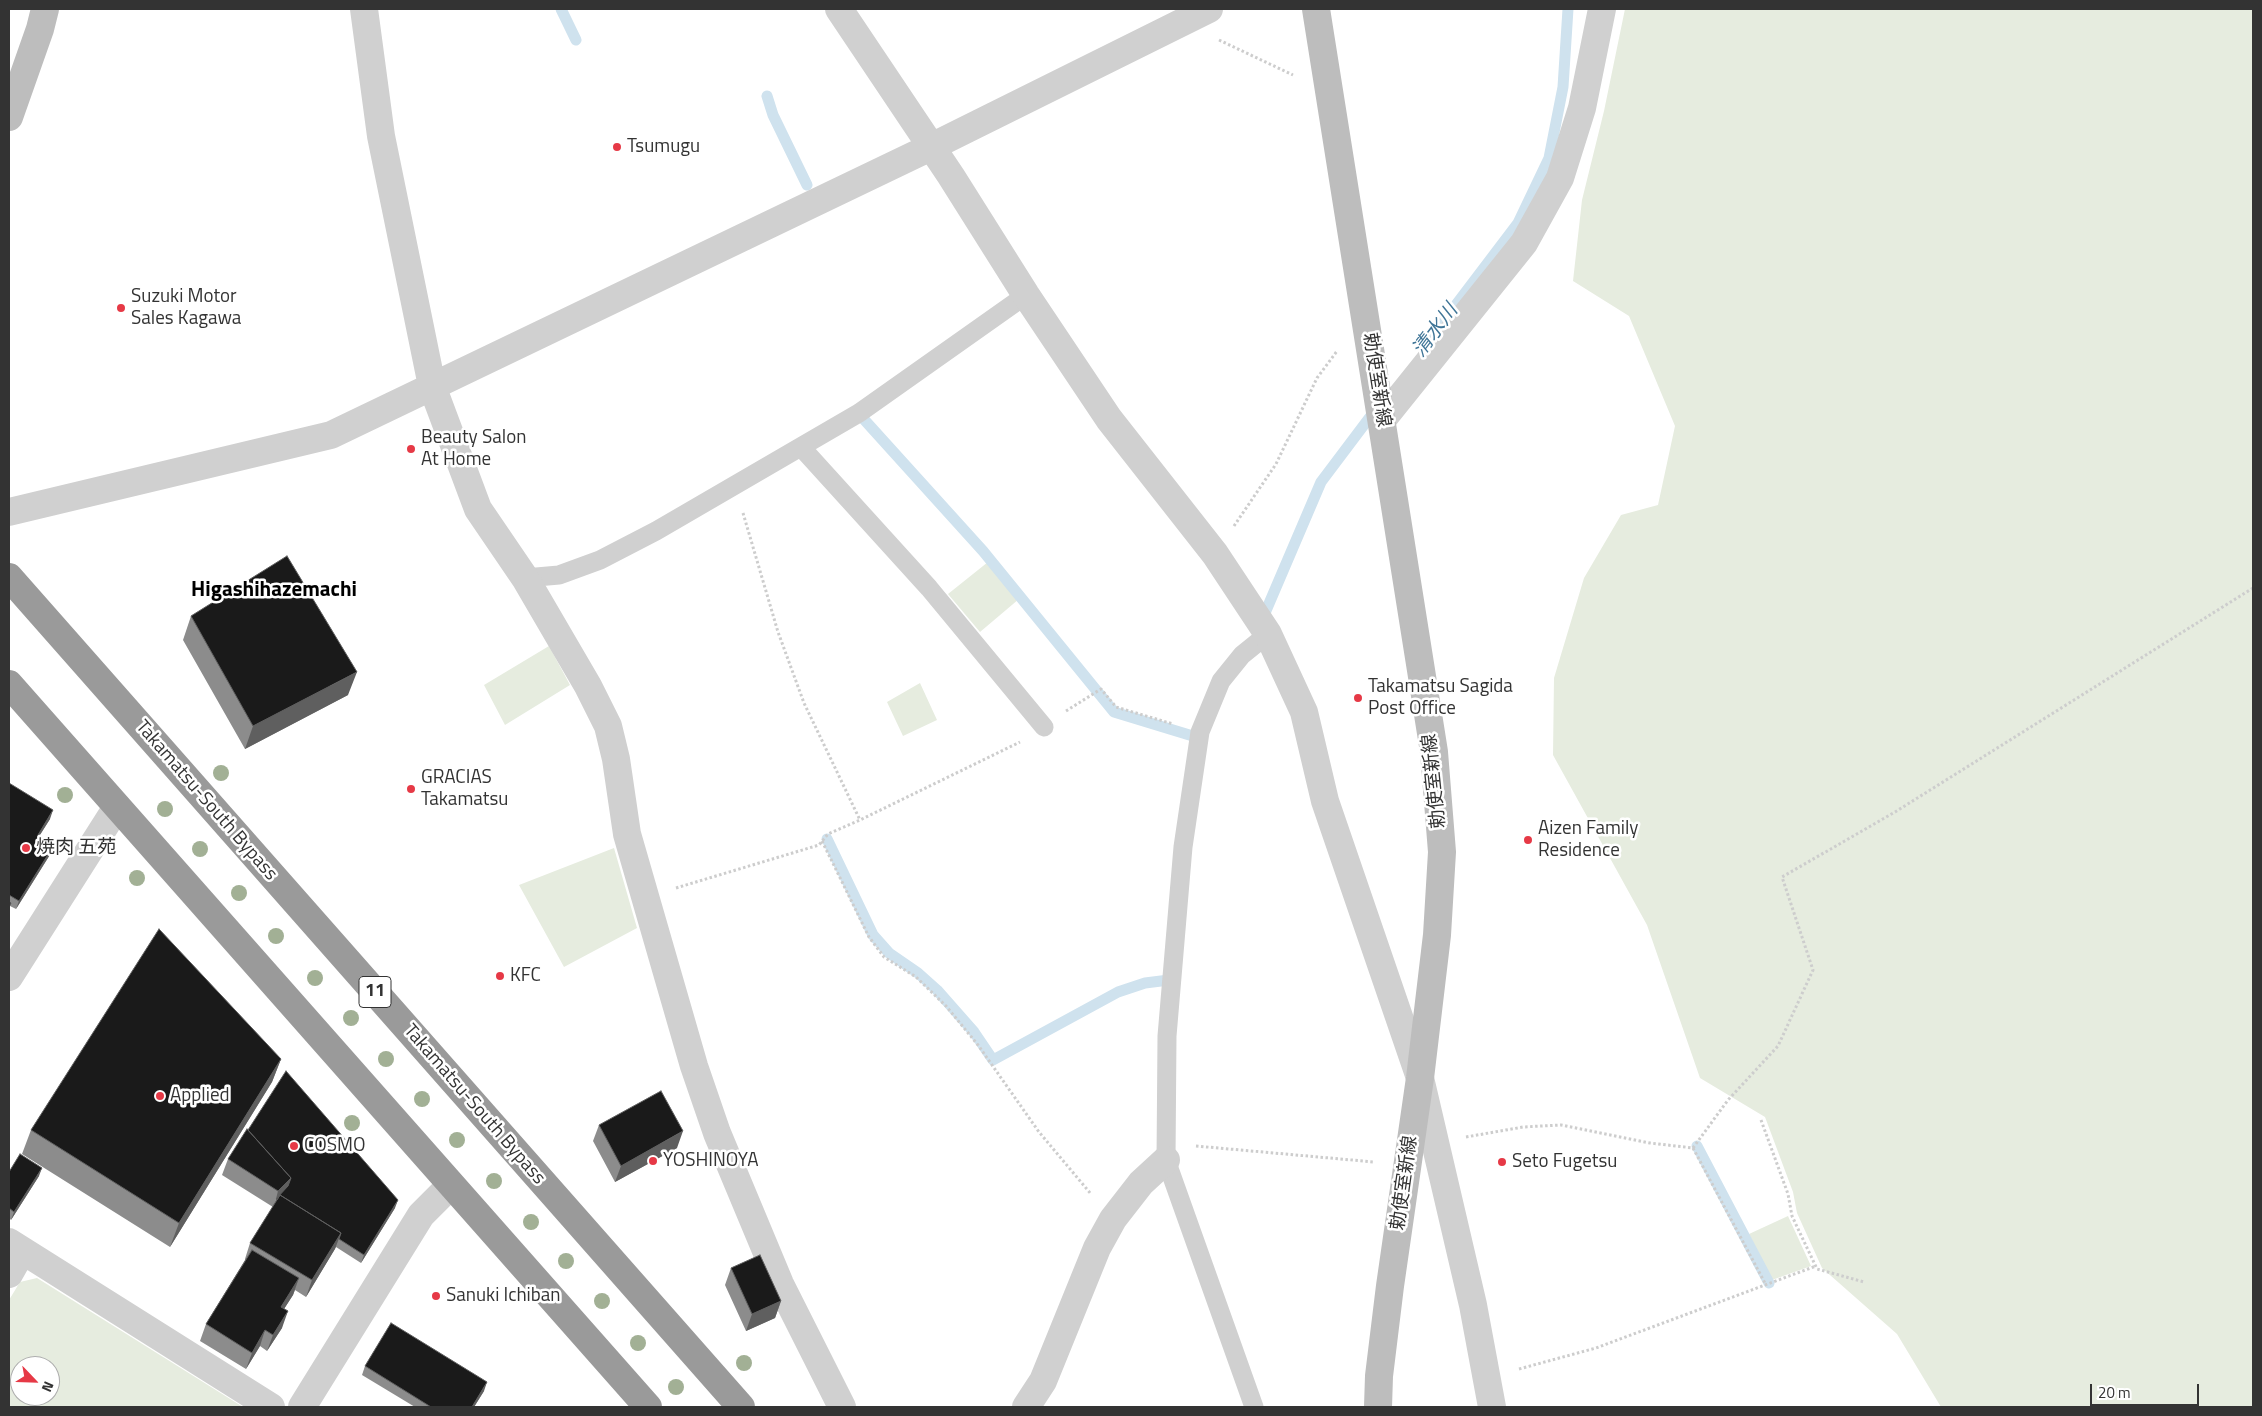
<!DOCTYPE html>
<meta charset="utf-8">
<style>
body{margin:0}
#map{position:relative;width:2262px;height:1416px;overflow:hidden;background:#fff;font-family:"Titillium Web",sans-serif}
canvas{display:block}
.frame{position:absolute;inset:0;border:10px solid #333;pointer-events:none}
.north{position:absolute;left:10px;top:1356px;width:50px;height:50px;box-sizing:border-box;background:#fff;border:1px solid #adadad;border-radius:50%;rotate:114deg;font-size:14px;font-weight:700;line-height:20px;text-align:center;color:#333}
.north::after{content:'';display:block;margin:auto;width:18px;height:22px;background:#e63946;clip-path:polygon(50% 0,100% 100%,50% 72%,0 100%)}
.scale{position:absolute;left:2090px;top:1384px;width:109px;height:22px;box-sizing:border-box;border:2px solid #333;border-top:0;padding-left:6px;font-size:15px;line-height:18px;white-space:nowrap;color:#333;-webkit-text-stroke:4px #fff;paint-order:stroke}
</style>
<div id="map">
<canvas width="2262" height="1416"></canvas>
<div class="frame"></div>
<div class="north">N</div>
<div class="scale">20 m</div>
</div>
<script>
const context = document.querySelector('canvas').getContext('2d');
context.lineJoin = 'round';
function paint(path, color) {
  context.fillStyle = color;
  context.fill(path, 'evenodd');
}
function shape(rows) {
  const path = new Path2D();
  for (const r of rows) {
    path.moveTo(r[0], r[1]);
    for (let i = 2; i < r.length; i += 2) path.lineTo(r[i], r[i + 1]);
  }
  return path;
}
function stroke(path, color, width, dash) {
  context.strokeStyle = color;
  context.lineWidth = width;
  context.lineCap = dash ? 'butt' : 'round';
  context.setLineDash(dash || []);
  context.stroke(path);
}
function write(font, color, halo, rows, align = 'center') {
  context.font = font + ' "Titillium Web","Noto Sans JP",sans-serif';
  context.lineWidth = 5;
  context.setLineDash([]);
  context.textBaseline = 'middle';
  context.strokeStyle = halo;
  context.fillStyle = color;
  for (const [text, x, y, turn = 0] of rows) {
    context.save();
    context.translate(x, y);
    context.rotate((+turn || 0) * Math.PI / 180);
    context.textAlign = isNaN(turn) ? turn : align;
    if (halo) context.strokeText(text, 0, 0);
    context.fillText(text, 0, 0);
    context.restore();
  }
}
const green = shape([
 [1625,9,2253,9,2253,1407,1941,1407,1897,1334,1822,1268,1797,1213,1793,1192,1765,1117,1700,1078,1647,925,1553,755,1554,678,1584,578,1621,515,1658,505,1675,426,1629,316,1573,281,1582,200,1604,111],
 [988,562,1019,599,980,632,948,594],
 [549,646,570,685,505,725,484,685],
 [920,683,937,720,903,736,887,702],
 [614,848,637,928,564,967,519,885],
 [1788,1216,1811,1266,1772,1280,1749,1234],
 [37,1278,243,1407,9,1407,9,1300,20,1282],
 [20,1366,50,1366,50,1396,20,1396]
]);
const stream = shape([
 [561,9,576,40],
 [767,96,773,115,807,185],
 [1430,339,1518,223,1549,158,1563,87,1568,9],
 [860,415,983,551,1114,712,1196,737],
 [1262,620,1321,482,1376,409],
 [827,839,873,935,889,953,918,973,937,990,974,1032,993,1060,1118,992,1145,983,1169,980],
 [1697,1146,1769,1283]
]);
const path = shape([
 [1219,40,1293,75],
 [743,513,778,632,804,703,860,820],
 [1234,526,1276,464,1317,378,1337,351],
 [1066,711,1101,689,1116,707,1173,724],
 [822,841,869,937,884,957,916,977,946,1006,978,1045,1039,1132,1091,1194],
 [676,888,819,845,828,834,860,820,1020,742],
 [1761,1120,1788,1194,1792,1216,1817,1269,1864,1282],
 [1466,1137,1523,1127,1561,1125,1650,1143,1693,1148,1728,1100,1778,1046,1813,970,1782,877,1895,812,2253,588],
 [1196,1146,1374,1162],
 [1693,1148,1766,1285],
 [1519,1369,1596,1348,1816,1266]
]);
const lane = shape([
 [801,447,929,588,1044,727],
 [525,578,559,575,600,560,656,531,859,413,1026,295],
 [1254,1407,1166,1160,1167,1036,1183,847,1200,732,1221,681,1242,655,1268,634]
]);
const street = shape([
 [364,9,381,136,432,386,478,509,525,578,588,686,608,726,616,759,627,834,694,1066,717,1133,780,1284,842,1407],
 [839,9,951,176,1026,295,1109,419,1215,554,1268,634,1304,712,1325,801,1420,1078,1473,1305,1492,1407],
 [1382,420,1524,243,1560,178,1582,108,1602,9],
 [9,512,331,435,931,147,1209,9],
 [9,977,117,807],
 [9,1242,271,1407],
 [9,1274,22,1251],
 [302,1407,421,1215,451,1185],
 [1026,1407,1043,1381,1097,1248,1113,1219,1141,1183,1166,1160]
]);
const secondary = shape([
 [1316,9,1434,752,1442,852,1437,935,1420,1078,1390,1286,1379,1376,1378,1407],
 [9,117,40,29,45,9]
]);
const highway = shape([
 [9,577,741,1407],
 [9,684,648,1407]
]);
const trees = [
 [221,773],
 [65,795],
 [165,809],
 [200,849],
 [137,878],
 [239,893],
 [276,936],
 [315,978],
 [351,1018],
 [386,1059],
 [422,1099],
 [352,1123],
 [457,1140],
 [494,1181],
 [531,1222],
 [566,1261],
 [602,1301],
 [638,1343],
 [744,1363],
 [676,1387]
];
const wall = shape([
 [191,616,348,695,245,749,183,640],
 [9,783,50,819,39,836,54,845,51,853,16,909,10,906,9,911],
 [281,1059,272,1082,170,1247,22,1154,31,1130],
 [599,1125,677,1148,615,1182,593,1141],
 [248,1130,395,1208,361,1263,336,1247,306,1297,295,1290,293,1295,284,1309,282,1328,267,1351,260,1346,246,1369,200,1341,206,1324,245,1260,245,1259,250,1243,273,1207,222,1175,228,1159],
 [9,1172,39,1176,11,1220,9,1218],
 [731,1268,781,1301,775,1318,746,1331,725,1285],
 [365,1366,484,1391,474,1407,415,1407,362,1375]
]);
const shadedWall = shape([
 [357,672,348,695,245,749,253,726],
 [53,810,50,819,35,843,38,835],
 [54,845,51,853,16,909,19,901],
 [281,1059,272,1082,170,1247,179,1223],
 [683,1131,677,1148,615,1182,621,1166],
 [42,1168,39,1176,11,1220,14,1212],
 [291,1178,285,1194,276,1199,278,1191],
 [398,1200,395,1208,361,1263,364,1255],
 [341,1233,335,1249,306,1297,312,1280],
 [299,1278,293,1295,275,1323,281,1307],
 [781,1301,775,1318,746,1331,752,1314],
 [288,1311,282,1328,267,1351,273,1335],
 [265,1330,260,1346,246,1369,252,1353],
 [487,1382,484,1391,474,1407,472,1407]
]);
const building = shape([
 [287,556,357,672,253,726,191,616,287,556],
 [9,783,53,810,38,835,54,845,19,901,9,895,9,783],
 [9,901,11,903,9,907,9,901],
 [159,929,281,1059,179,1223,31,1130,159,929],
 [286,1071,398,1200,364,1255,339,1239,341,1233,280,1195,277,1200,276,1199,288,1186,291,1178,248,1130,286,1071],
 [661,1091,683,1131,621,1166,599,1125,661,1091],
 [247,1129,291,1178,278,1191,228,1159,247,1129],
 [20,1154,42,1168,14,1212,9,1208,9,1172,20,1154],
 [280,1195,341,1233,312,1280,250,1243,280,1195],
 [252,1250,299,1278,281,1307,288,1311,273,1335,265,1330,252,1353,206,1324,252,1250],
 [760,1255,781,1301,752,1314,731,1268,760,1255],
 [391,1323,487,1382,472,1407,431,1407,365,1366,391,1323]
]);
const markers = [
 [617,147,5,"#e63946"],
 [121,308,5,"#e63946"],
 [411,449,5,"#e63946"],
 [1358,698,5,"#e63946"],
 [411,789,5,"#e63946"],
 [1528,840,5,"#e63946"],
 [26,848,5,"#e63946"],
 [500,976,5,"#e63946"],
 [160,1096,5,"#e63946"],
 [294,1146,5,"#e63946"],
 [653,1161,5,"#e63946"],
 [1502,1162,5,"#e63946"],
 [436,1296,5,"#e63946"]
];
const shields = [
 [375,992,32]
];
const shieldNames = [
 ["11",375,992]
];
const poiNames = [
 ["Tsumugu",627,147],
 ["Suzuki Motor",131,297],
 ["Sales Kagawa",131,319],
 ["Beauty Salon",421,438],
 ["At Home",421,460],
 ["Takamatsu Sagida",1368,687],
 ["Post Office",1368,709],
 ["GRACIAS",421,778],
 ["Takamatsu",421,800],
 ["Aizen Family",1538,829],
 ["Residence",1538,851],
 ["焼肉 五苑",36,848],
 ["KFC",510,976],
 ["Applied",170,1096],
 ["COSMO",304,1146],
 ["YOSHINOYA",663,1161],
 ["Seto Fugetsu",1512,1162],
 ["Sanuki Ichiban",446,1296]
];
const streetNames = [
 ["勅使室新線",1376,380,81],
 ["勅使室新線",1435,781,-96],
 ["Takamatsu-South Bypass",206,801,49],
 ["Takamatsu-South Bypass",474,1105,49],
 ["勅使室新線",1405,1183,-82]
];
const waterNames = [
 ["清水川",1436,331,-53]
];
const quarterNames = [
 ["Higashihazemachi",274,591]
];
paint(green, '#e6ecdf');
stroke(stream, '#cfe2ee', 11);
stroke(path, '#cdcdcd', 3, [2.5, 2.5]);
stroke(lane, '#d0d0d0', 19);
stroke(street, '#d0d0d0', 28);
stroke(secondary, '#bdbdbd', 28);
stroke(highway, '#9a9a9a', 28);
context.fillStyle = '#a2b095';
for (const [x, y] of trees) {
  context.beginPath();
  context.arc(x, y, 8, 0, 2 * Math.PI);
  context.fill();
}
paint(wall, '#8c8c8c');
paint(shadedWall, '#5f5f5f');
paint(building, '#1a1a1a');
stroke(building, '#5f5f5f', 1);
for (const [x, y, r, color] of markers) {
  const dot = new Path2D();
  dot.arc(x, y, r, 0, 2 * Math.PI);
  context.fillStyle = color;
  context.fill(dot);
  stroke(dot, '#fff', 2);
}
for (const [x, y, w] of shields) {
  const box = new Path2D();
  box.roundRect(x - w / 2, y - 15.5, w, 31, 4);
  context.fillStyle = '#fff';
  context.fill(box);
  stroke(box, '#333', 1);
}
write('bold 18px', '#333', null, shieldNames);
write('19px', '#333', '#fff', poiNames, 'left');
write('19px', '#333', '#fff', streetNames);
write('italic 20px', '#3f7597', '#fff', waterNames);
write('bold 21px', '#000', '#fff', quarterNames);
</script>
